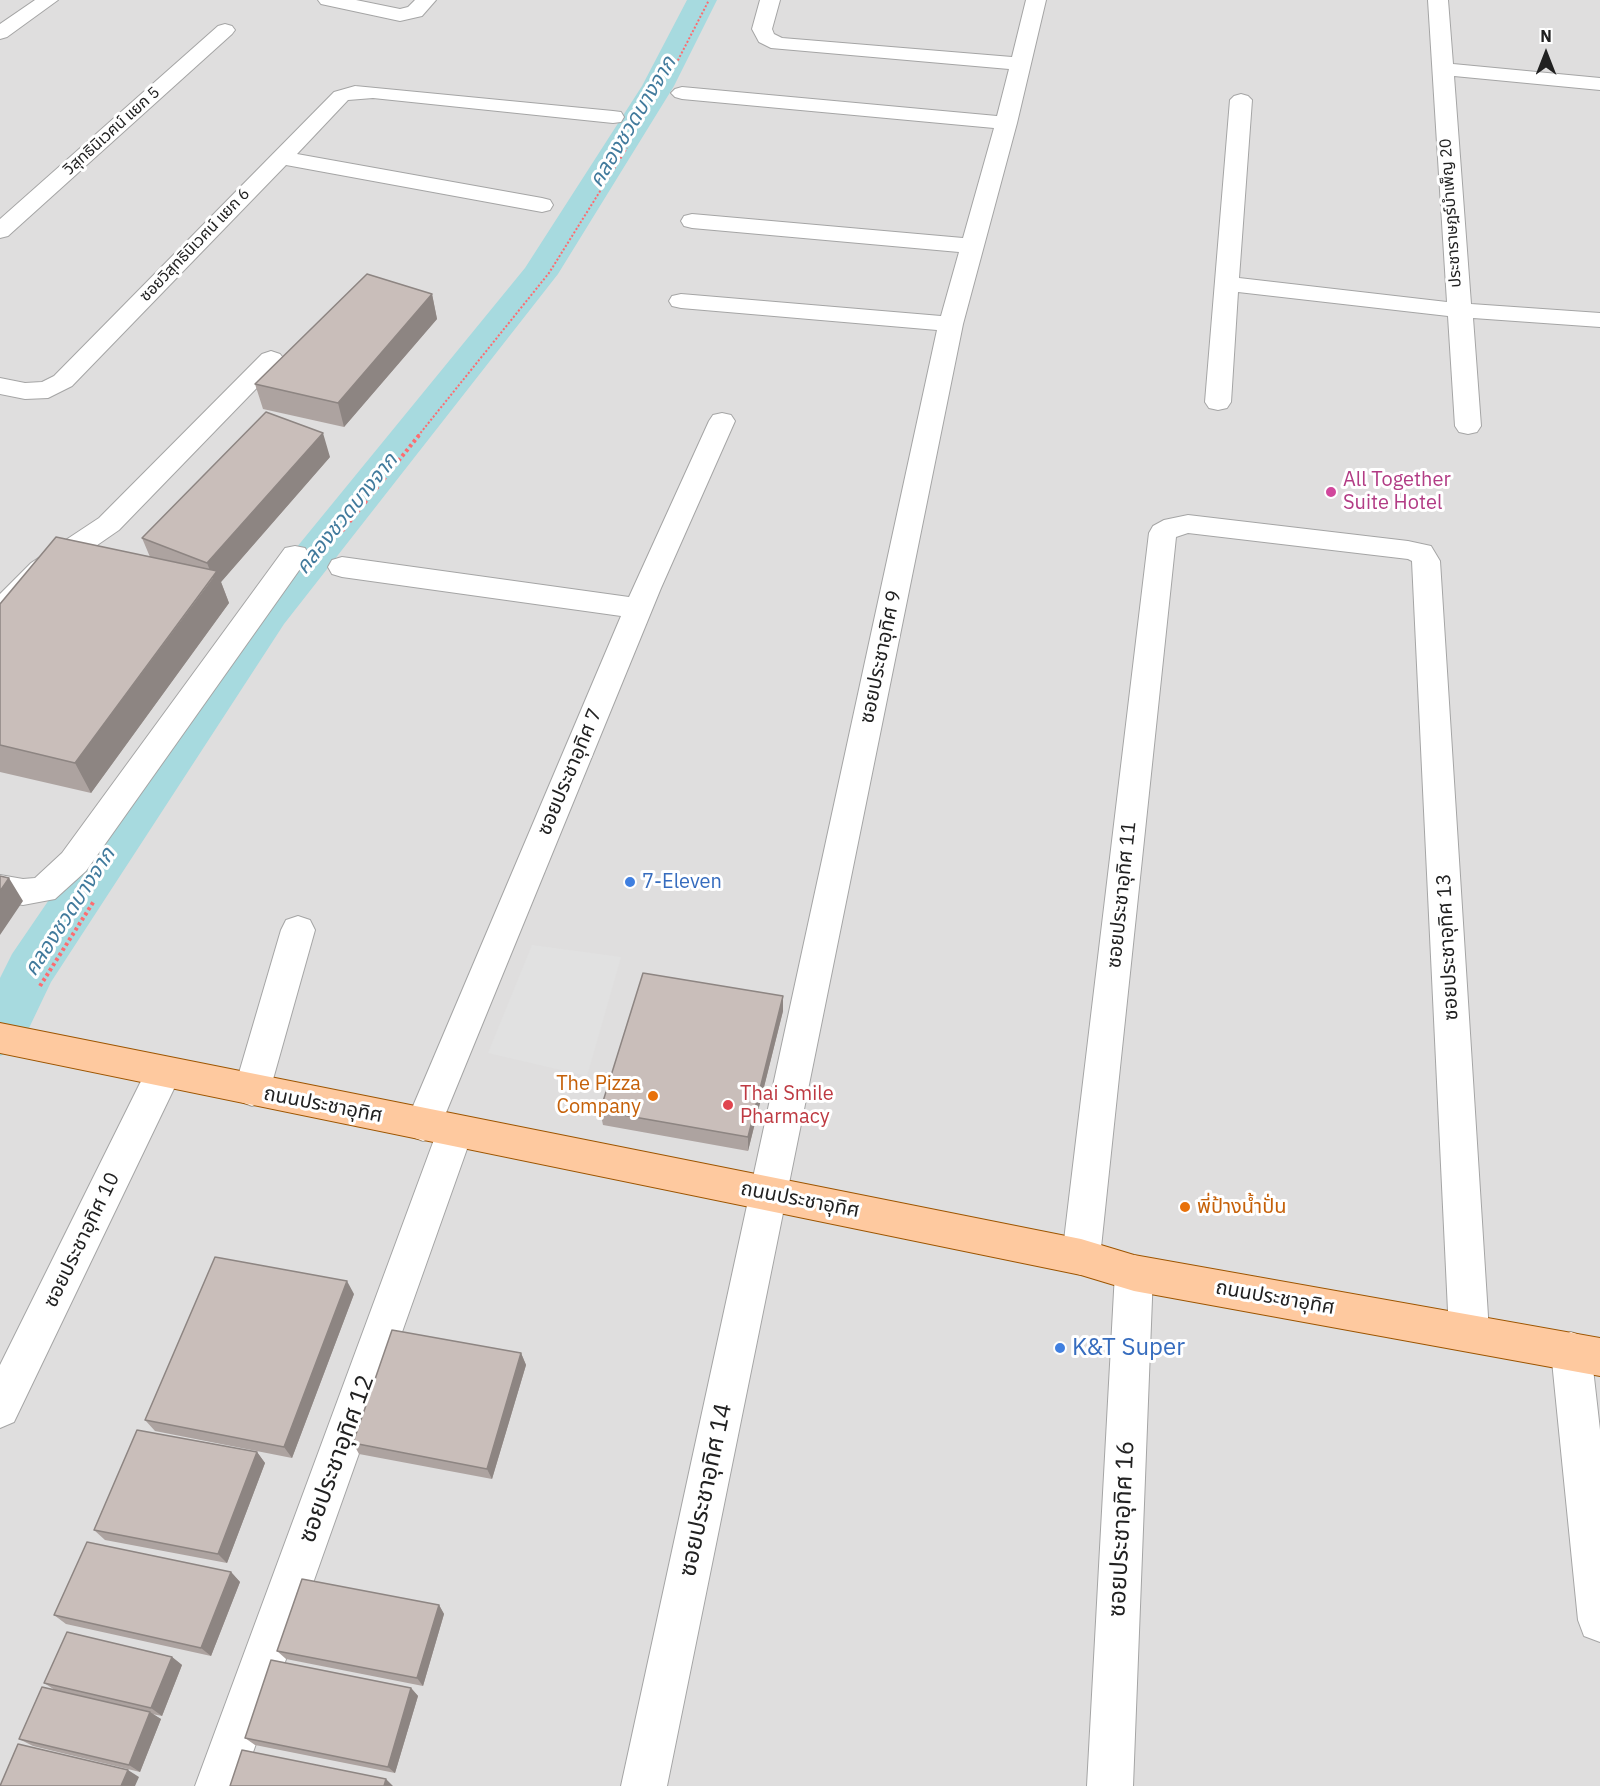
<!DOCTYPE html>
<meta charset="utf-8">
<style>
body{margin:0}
#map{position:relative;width:1600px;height:1786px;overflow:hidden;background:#f1ece7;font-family:"IBM Plex Sans",sans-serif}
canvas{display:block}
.north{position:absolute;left:1516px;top:24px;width:60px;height:60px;-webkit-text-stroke:4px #fff;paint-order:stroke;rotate:0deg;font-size:16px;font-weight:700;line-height:24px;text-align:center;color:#212121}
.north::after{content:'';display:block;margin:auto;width:21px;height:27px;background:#212121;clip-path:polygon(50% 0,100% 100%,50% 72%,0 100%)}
</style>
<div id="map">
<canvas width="1600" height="1786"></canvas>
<div class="north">N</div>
</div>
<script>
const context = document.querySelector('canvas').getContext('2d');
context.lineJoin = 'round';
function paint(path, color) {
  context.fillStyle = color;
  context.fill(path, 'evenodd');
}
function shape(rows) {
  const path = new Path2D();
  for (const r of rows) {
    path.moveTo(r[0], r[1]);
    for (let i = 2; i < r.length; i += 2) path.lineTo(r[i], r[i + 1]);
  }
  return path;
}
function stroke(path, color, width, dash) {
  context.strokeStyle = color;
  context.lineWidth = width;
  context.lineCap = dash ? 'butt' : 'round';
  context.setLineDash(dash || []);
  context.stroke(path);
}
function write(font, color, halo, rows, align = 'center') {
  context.font = font + ' "IBM Plex Sans","Noto Sans Thai",sans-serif';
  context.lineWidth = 6;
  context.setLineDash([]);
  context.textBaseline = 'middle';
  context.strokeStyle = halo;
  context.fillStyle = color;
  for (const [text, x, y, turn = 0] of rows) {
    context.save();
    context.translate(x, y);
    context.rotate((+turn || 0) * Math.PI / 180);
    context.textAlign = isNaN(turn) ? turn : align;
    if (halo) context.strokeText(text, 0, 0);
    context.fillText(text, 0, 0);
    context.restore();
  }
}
const residential = shape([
 [0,0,1600,0,1600,1786,0,1786]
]);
const parking = shape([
 [532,945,621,957,587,1076,488,1053]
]);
const canal = shape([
 [687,0,717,0,674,86,558,274,284,624,51,982,19,1049,0,1056,0,978,12,954,252,602,525,268,642,86,687,0]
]);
const pathFar1 = shape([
 [676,64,709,0],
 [418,436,549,273,627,148]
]);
const path = shape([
 [342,531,420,434],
 [40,986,94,901]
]);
const minor = shape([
 [35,0,58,0,7,37,0,39,0,24,35,0],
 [318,0,356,0,400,9,408,7,415,0,436,0,422,16,400,21,321,4,318,0],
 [760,0,780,0,772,29,774,34,782,38,1012,57,1026,0,1046,0,1017,123,963,324,667,1786,621,1786,937,330,681,308,672,306,669,301,672,296,681,294,941,316,959,252,692,228,684,226,681,221,684,216,692,214,963,238,994,128,682,99,675,97,671,93,675,89,682,87,997,116,1009,69,771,48,759,42,752,29,760,0],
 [1428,0,1448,0,1453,64,1600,78,1600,90,1454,76,1471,304,1600,313,1600,327,1473,318,1481,426,1477,432,1468,434,1459,432,1455,426,1448,316,1238,292,1231,402,1227,408,1218,410,1209,408,1205,402,1230,100,1234,96,1241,94,1248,96,1252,100,1239,278,1447,302,1428,0],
 [225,24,232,26,235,30,232,34,8,236,0,238,0,219,218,26,225,24],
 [355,86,613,111,621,112,624,117,621,122,613,123,373,98,348,100,297,154,542,198,550,200,553,205,550,210,542,212,286,165,72,386,48,398,25,399,0,394,0,378,25,383,42,382,54,376,334,92,355,86],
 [271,351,280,354,284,359,280,364,119,530,51,577,10,618,0,621,0,594,31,563,99,518,262,354,271,351],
 [722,413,731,415,735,421,661,588,443,1120,455,1116,468,1121,473,1132,241,1786,195,1786,435,1137,423,1141,410,1136,405,1125,621,616,342,577,332,574,328,567,332,560,342,557,629,597,709,421,713,415,722,413],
 [1188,515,1408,541,1431,546,1440,561,1489,1332,1483,1345,1469,1351,1455,1345,1449,1332,1412,561,1408,559,1188,533,1176,537,1100,1257,1095,1270,1081,1275,1067,1270,1062,1257,1149,533,1153,526,1164,520,1188,515],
 [295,546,305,548,309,555,305,562,86,871,55,899,23,905,0,901,0,875,23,879,35,878,62,853,285,548,295,546],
 [298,916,310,920,315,930,270,1090,265,1101,252,1106,239,1101,234,1090,281,930,286,920,298,916],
 [164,1057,177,1061,182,1072,14,1422,0,1428,0,1365,151,1061,164,1057],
 [1134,1255,1148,1260,1153,1273,1133,1786,1087,1786,1115,1273,1120,1260,1134,1255],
 [1571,1332,1585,1337,1591,1351,1600,1430,1600,1642,1584,1636,1578,1620,1551,1351,1557,1337,1571,1332]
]);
const major = shape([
 [0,1023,1081,1239,1134,1255,1600,1338,1600,1376,1134,1291,1081,1275,0,1053,0,1023]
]);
const wall = shape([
 [432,294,437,319,344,427,263,409,255,384],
 [330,457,221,582,229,603,91,793,0,772,0,604,150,557,142,538],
 [783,996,783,1011,748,1151,603,1125,600,1111],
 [354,1294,292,1458,155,1431,145,1420],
 [521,1353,526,1365,492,1479,359,1454,353,1443],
 [257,1452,265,1463,227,1563,105,1540,94,1530],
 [231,1572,240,1582,211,1656,66,1624,54,1615],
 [439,1605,444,1614,423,1686,286,1659,277,1651],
 [172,1657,182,1665,162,1716,152,1714,161,1719,140,1772,33,1746,19,1739,55,1690,44,1683],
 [411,1688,418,1696,395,1773,255,1745,245,1738]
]);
const shadedWall = shape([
 [432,294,437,319,344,427,338,403],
 [323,433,330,457,221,582,229,603,91,793,75,763,213,578,207,563],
 [9,878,23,901,0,935,0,891],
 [783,996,783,1011,748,1151,748,1137],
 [347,1281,354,1294,292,1458,284,1447],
 [521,1353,526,1365,492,1479,487,1469],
 [257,1452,265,1463,227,1563,218,1554],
 [231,1572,240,1582,211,1656,201,1648],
 [439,1605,444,1614,423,1686,417,1678],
 [172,1657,182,1665,162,1716,151,1708],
 [411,1688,418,1696,395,1773,388,1767],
 [150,1712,161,1719,140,1772,129,1765],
 [128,1770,139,1777,135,1786,121,1786],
 [386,1779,393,1786,384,1786]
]);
const building = shape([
 [367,274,432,294,338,403,255,384,367,274],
 [266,412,323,433,207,563,142,538,266,412],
 [56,537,217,571,75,763,0,745,0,604,56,537],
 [0,876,9,878,0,891,0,876],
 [643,973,783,996,748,1137,600,1111,643,973],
 [215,1257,347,1281,284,1447,145,1420,215,1257],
 [392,1330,521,1353,487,1469,353,1443,392,1330],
 [137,1430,257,1452,218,1554,94,1530,137,1430],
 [87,1542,231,1572,201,1648,54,1615,87,1542],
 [302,1579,439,1605,417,1678,277,1651,302,1579],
 [67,1632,172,1657,151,1708,44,1683,67,1632],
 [271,1660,411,1688,388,1767,245,1738,271,1660],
 [42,1687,150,1712,129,1765,19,1739,42,1687],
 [18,1744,128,1770,121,1786,0,1786,18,1744],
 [242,1750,386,1779,384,1786,230,1786,242,1750]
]);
const markers = [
 [1331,492,6,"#d1479c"],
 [630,882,6,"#3f7fe0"],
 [653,1096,6,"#e8710a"],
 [728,1105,6,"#e0444e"],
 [1185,1207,6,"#e8710a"],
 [1060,1348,6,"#3f7fe0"]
];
const farStreetnames = [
 ["วิสุทธินิเวศน์ แยก 5",112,131,-42],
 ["ประชาราษฎร์บำเพ็ญ 20",1451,213,-94],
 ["ซอยวิสุทธินิเวศน์ แยก 6",195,245,-46]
];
const hotelNames = [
 ["All Together",1343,480],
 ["Suite Hotel",1343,503]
];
const streetNames = [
 ["ซอยประชาอุทิศ 9",881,657,-78],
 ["ซอยประชาอุทิศ 7",570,772,-67],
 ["ซอยประชาอุทิศ 11",1122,895,-84],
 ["ซอยประชาอุทิศ 13",1448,947,-93],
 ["ถนนประชาอุทิศ",323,1105,11],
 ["ถนนประชาอุทิศ",800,1200,11],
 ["ซอยประชาอุทิศ 10",82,1240,-64],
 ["ถนนประชาอุทิศ",1275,1298,10]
];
const shopNames = [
 ["7-Eleven",642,882]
];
const foodNames = [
 ["The Pizza",641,1084],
 ["Company",641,1107],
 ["พี่ป้างน้ำปั่น",1197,1207,"left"]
];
const healthNames = [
 ["Thai Smile",740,1094],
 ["Pharmacy",740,1117]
];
const waterNames = [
 ["คลองชวดบางจาก",633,122,-59],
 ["คลองชวดบางจาก",347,514,-51],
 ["คลองชวดบางจาก",70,912,-57]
];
const nearShopnames = [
 ["K&T Super",1072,1348]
];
const nearStreetnames = [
 ["ซอยประชาอุทิศ 12",337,1459,-70],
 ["ซอยประชาอุทิศ 14",706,1490,-78],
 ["ซอยประชาอุทิศ 16",1122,1529,-87]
];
paint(residential, '#dfdede');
paint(parking, '#e1e1e1');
paint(canal, '#a7dadf');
stroke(minor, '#a5a5a5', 2);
stroke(major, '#9d5500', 2);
stroke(pathFar1, '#fd6c70', 2, [2, 2]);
stroke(path, '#fd6c70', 4, [3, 3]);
paint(minor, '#fff');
paint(major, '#fec99f');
paint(wall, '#ada3a0');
paint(shadedWall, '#8d8582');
paint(building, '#c9beba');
stroke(building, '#8d8582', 1.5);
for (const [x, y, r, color] of markers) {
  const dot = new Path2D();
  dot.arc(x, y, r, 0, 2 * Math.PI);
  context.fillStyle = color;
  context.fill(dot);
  stroke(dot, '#fff', 2);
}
write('16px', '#212121', '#fff', farStreetnames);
write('20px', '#b23c85', '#fff', hotelNames, 'left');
write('20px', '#212121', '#fff', streetNames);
write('20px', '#366cbe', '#fff', shopNames, 'left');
write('20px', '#c56008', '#fff', foodNames, 'right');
write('20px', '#be3a42', '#fff', healthNames, 'left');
write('italic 21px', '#417a9c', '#fff', waterNames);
write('24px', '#366cbe', '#fff', nearShopnames, 'left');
write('24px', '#212121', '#fff', nearStreetnames);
</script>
